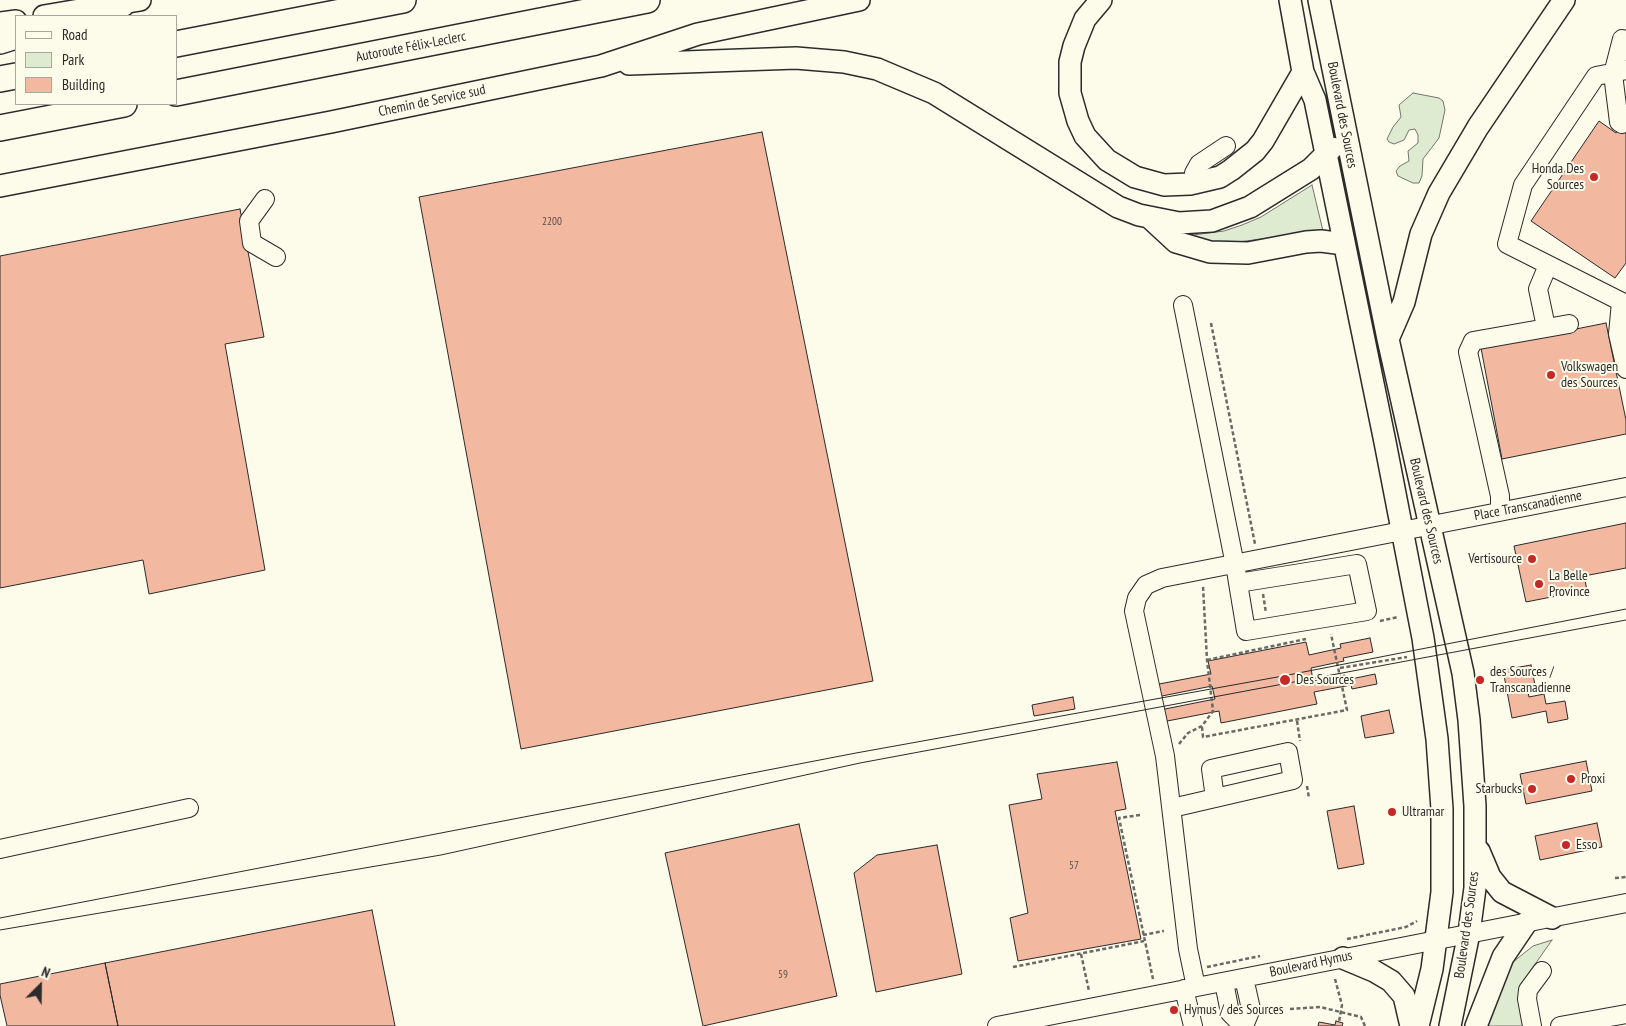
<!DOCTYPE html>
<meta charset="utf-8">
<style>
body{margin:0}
#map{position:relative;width:1626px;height:1026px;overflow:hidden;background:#fdfbea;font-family:"PT Sans Narrow",sans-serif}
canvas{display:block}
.legend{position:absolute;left:15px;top:15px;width:162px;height:90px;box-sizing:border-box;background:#fdfbea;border:1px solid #a9a89e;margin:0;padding:6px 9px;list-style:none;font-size:15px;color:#2b2b2b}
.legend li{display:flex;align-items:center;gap:10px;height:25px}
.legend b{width:25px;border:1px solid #a9a89e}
.north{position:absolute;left:15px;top:961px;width:50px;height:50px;-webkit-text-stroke:4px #fdfbea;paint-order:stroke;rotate:23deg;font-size:14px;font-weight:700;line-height:20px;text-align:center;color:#2b2b2b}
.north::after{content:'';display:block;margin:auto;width:18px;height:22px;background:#2b2b2b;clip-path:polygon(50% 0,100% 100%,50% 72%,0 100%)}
</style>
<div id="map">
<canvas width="1626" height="1026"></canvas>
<ul class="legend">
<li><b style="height:6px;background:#fdfbea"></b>Road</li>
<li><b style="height:14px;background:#deebd1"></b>Park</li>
<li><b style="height:14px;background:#f2b8a0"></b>Building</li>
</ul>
<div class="north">N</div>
</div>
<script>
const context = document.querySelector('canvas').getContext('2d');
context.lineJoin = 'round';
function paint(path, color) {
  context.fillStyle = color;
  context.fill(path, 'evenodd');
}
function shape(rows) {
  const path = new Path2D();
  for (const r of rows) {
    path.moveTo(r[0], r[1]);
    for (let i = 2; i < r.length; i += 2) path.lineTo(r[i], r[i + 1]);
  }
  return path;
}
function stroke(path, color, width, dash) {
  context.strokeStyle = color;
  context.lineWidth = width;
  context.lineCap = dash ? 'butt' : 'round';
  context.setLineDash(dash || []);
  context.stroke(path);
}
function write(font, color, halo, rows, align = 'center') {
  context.font = font + ' "PT Sans Narrow",sans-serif';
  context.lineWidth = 4;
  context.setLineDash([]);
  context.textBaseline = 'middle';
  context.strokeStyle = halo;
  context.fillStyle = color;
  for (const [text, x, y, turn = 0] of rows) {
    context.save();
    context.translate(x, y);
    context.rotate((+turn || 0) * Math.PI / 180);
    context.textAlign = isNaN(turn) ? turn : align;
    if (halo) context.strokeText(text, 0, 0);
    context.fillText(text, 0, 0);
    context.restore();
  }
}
const green = shape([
 [1413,93,1439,98,1443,101,1445,110,1439,138,1423,159,1422,176,1419,183,1413,183,1398,176,1396,171,1400,166,1409,161,1408,151,1418,143,1418,135,1415,129,1409,130,1404,140,1394,144,1389,142,1387,139,1393,127,1401,117,1399,105,1413,93],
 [1312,185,1323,231,1238,242,1216,242,1185,236,1224,231,1242,225,1261,217,1312,185],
 [1552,940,1519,987,1524,1026,1486,1026,1513,962,1533,946,1552,940]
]);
const building = shape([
 [1626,118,1626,263,1615,278,1531,221,1599,121,1616,133,1626,118],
 [762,132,873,681,521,749,419,197,762,132],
 [240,209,264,337,225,344,265,570,149,594,143,560,0,588,0,256,240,209],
 [1606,323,1626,420,1626,434,1502,459,1481,348,1606,323],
 [1626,523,1626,568,1584,576,1587,590,1526,602,1514,546,1626,523],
 [1370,638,1373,652,1343,658,1344,661,1311,668,1313,681,1345,675,1346,680,1375,674,1377,684,1352,689,1351,685,1314,692,1317,704,1221,723,1219,711,1162,722,1160,710,1215,699,1212,686,1157,697,1154,685,1211,674,1208,661,1306,642,1309,655,1341,648,1340,644,1370,638],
 [1531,665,1535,685,1527,686,1529,697,1544,694,1546,704,1565,701,1568,719,1548,723,1546,711,1512,718,1503,670,1531,665],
 [1073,697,1075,709,1034,716,1032,705,1073,697],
 [1389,710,1394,733,1365,738,1361,716,1389,710],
 [1586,761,1592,791,1526,804,1520,774,1586,761],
 [1117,762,1126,809,1115,811,1141,939,1018,961,1010,918,1028,913,1009,805,1042,799,1037,774,1117,762],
 [1354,806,1364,864,1338,869,1327,811,1354,806],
 [1597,823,1602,847,1540,860,1535,836,1597,823],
 [799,824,837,996,703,1026,665,853,799,824],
 [937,845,962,974,876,992,854,873,877,855,937,845],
 [372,910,395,1026,118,1026,105,963,372,910],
 [105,963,118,1026,7,1026,0,995,0,984,105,963],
 [1336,1021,1343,1023,1342,1026,1318,1026,1319,1022,1335,1025,1336,1021]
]);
const path = shape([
 [1211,323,1255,544],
 [1263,594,1266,613],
 [1380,621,1398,617],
 [1207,660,1306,639],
 [1340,668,1407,657],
 [1297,721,1300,741],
 [1202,727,1203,737,1347,710,1331,634],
 [1179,744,1188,733,1202,726,1213,711,1207,660,1203,586],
 [1307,786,1309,798],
 [1140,815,1119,818,1153,979],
 [1615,878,1626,877],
 [1143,935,1164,931],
 [1347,939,1406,927,1417,921],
 [1081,954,1089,991],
 [1013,967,1144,941],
 [1207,967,1260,956],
 [1335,979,1342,1005,1339,1022],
 [1290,1009,1320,1007,1361,1017,1365,1026]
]);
const minor = shape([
 [1626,70,1596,76,1523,185,1507,244,1626,304],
 [1622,124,1619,122,1613,74,1622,39],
 [1193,184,1194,173,1199,164,1226,146],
 [265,199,249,221,252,243,276,257],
 [1621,302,1618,334,1626,369],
 [1183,305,1236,570,1238,583,1246,631,1367,611,1357,564,1238,583],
 [1546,327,1538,289,1548,265],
 [1500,512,1500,496,1468,352,1473,341,1569,324],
 [1172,808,1293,780,1288,752,1211,769,1215,798],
 [0,849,189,808],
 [1224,982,1230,1013,1243,1026],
 [1196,987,1188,949,1165,756,1134,611,1137,598,1146,585,1162,578,1626,487],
 [1184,989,1193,1026],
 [997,1026,1626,903],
 [1244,1026,1251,1009,1244,978],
 [1532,1026,1527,999,1528,990,1542,971],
 [1560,1026,1626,1014]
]);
const major = shape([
 [1101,0,1085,19,1074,46,1070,62,1070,93,1078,121,1085,136,1107,160,1135,177,1164,185,1190,184,1220,177,1231,170,1255,151,1263,141,1303,72],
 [1290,0,1303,72,1315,100,1385,442,1423,638,1437,739,1442,809,1442,892,1432,969,1418,1026],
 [1319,0,1388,339,1463,673,1469,720,1475,806,1475,888,1469,933,1450,1026],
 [44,16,140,0],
 [0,23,16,21],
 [629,64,796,58,844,62,877,69,934,93,1118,207,1139,215,1179,223,1212,221,1250,207,1311,169,1332,148],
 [0,186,331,122,601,66,698,34,859,0],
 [1150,218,1176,242,1210,252,1248,253,1306,242,1321,241,1344,244],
 [1388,339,1404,302,1421,234,1439,193,1478,127,1564,0],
 [1479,851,1490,877,1502,892,1552,918],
 [1343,958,1374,971,1391,981,1404,996,1411,1026],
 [1476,1026,1503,957,1526,923]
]);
const highway = shape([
 [81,16,122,4],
 [0,41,16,36],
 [176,44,403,0],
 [0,79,16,76],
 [176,93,647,0],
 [0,128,124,104]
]);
const tram = shape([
 [0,918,856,753,1283,676,1626,609],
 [0,930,441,855,860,763,1626,620]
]);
const markers = [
 [1594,177,5,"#c62828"],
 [1551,375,5,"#c62828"],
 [1532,559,5,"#c62828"],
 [1539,584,5,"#c62828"],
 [1285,680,6,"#c62828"],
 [1480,680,5,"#c62828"],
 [1571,779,5,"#c62828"],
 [1532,789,5,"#c62828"],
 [1392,812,5,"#c62828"],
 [1566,845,5,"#c62828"],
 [1174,1010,5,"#c62828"]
];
const numberNames = [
 ["2200",552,222],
 ["57",1074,866],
 ["59",783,975]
];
const streetNames = [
 ["Autoroute Félix-Leclerc",411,47,-11],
 ["Chemin de Service sud",432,101,-12],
 ["Boulevard des Sources",1342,115,79],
 ["Place Transcanadienne",1528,506,-11],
 ["Boulevard des Sources",1426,511,77],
 ["Boulevard des Sources",1467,925,-82],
 ["Boulevard Hymus",1311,964,-12]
];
const poiNames = [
 ["Honda Des",1584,169,"right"],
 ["Sources",1584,185,"right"],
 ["Volkswagen",1561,367],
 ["des Sources",1561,383],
 ["Vertisource",1522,559,"right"],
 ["La Belle",1549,576],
 ["Province",1549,592],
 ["des Sources /",1490,672],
 ["Transcanadienne",1490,688],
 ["Des Sources",1296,680],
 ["Proxi",1581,779],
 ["Starbucks",1522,789,"right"],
 ["Ultramar",1402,812],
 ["Esso",1576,845],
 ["Hymus / des Sources",1184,1010]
];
paint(green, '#deebd1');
stroke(green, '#74746e', 1);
paint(building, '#f2b8a0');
stroke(building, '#2b2b2b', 1);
stroke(minor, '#2b2b2b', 20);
stroke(major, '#2b2b2b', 24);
stroke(highway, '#2b2b2b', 28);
stroke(path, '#6a6964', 2.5, [4, 2.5]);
stroke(minor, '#fdfbea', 18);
stroke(major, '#fdfbea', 21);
stroke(highway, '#fdfbea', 25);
stroke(tram, '#2b2b2b', 1);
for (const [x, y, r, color] of markers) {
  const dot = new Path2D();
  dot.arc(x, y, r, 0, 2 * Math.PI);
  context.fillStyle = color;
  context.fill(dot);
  stroke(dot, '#fdfbea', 2);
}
write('11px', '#5d4e48', null, numberNames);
write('14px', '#2b2b2b', '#fdfbea', streetNames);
write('14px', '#2b2b2b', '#fdfbea', poiNames, 'left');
</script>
